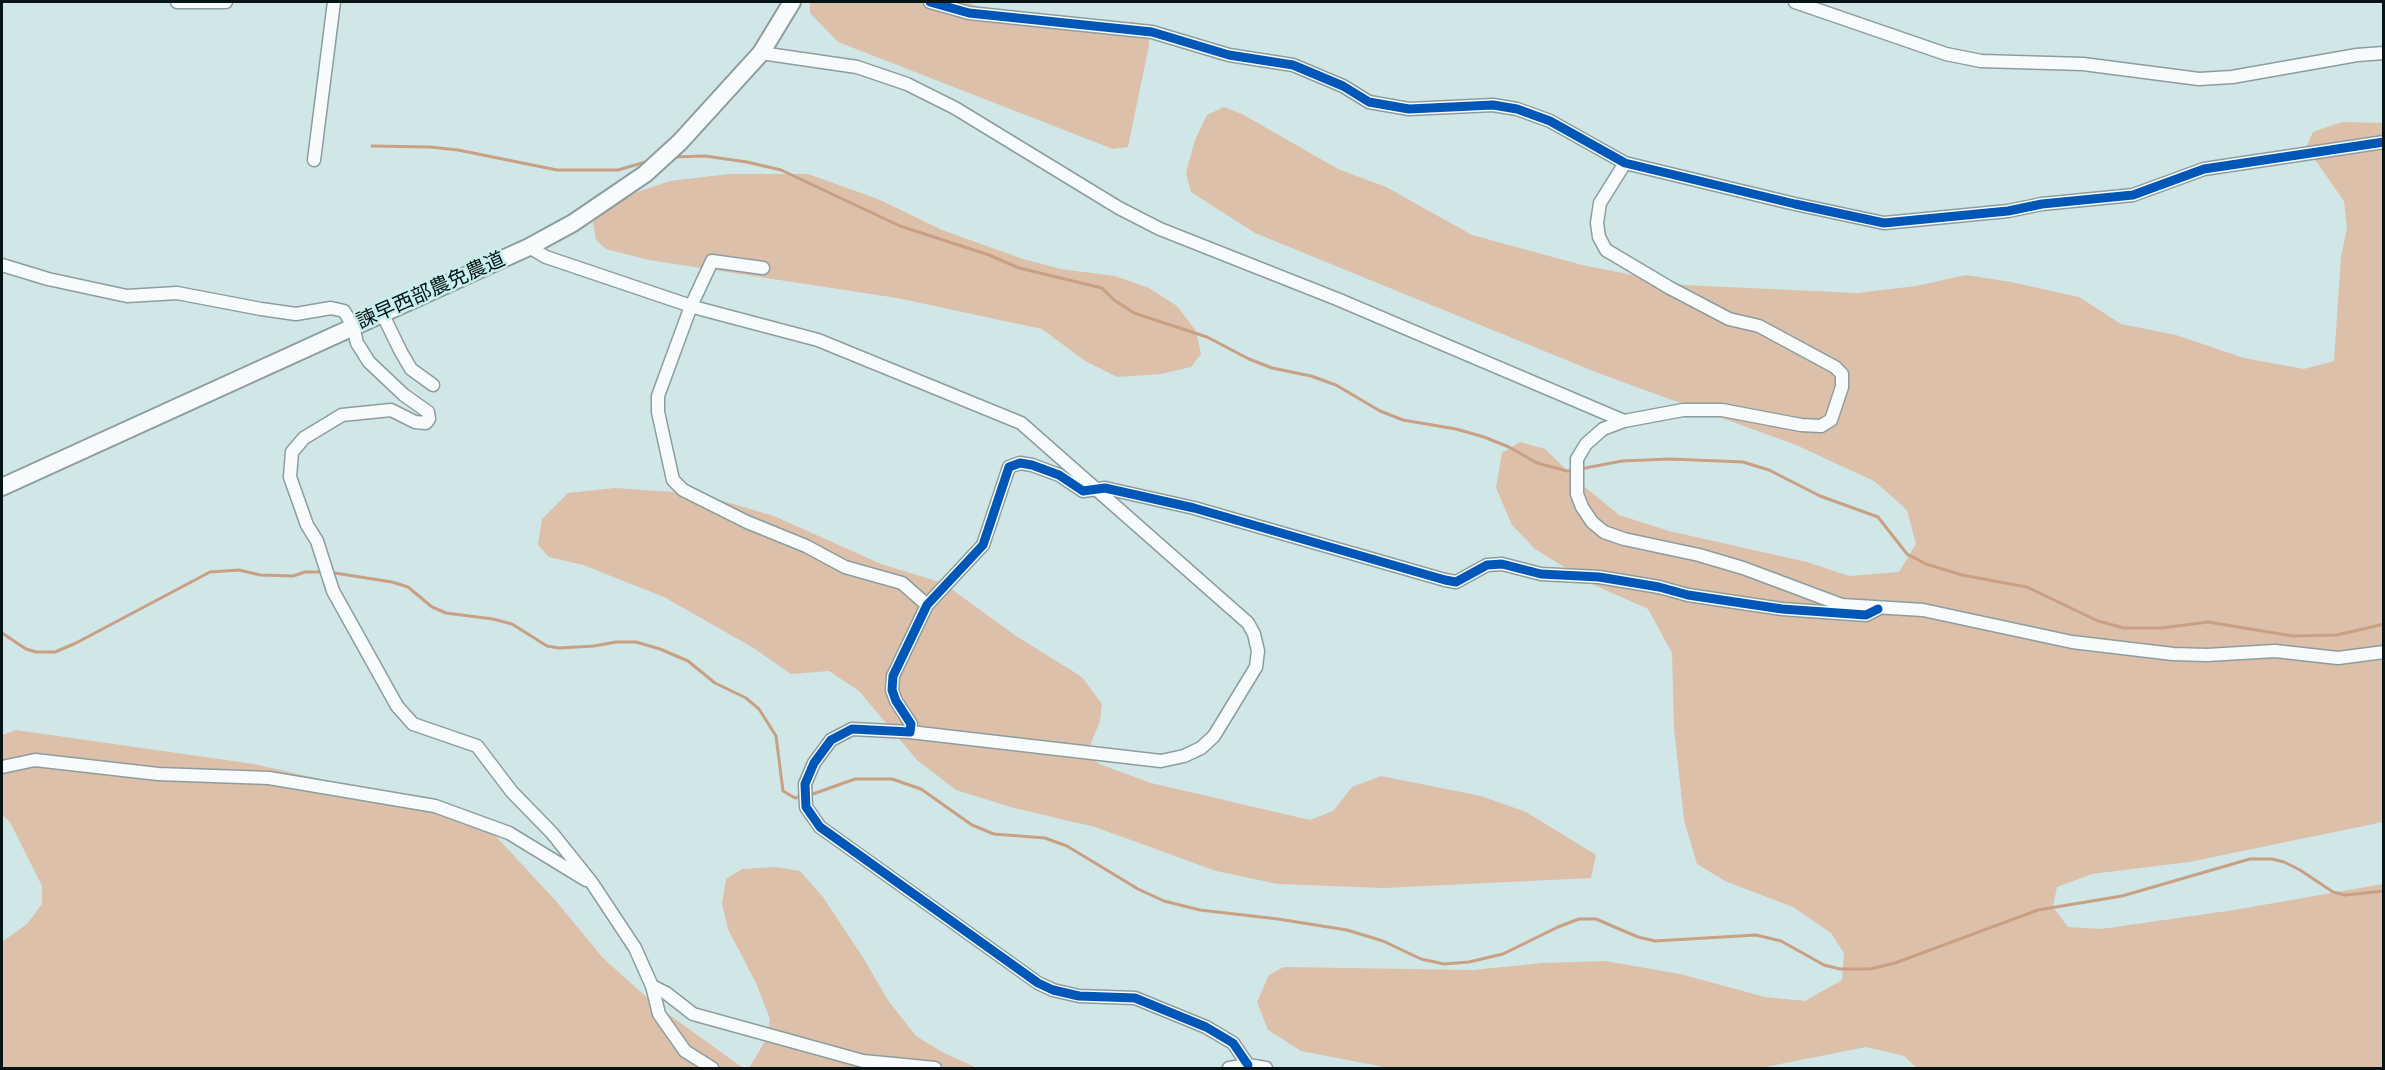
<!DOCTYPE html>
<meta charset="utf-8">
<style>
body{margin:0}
#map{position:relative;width:2385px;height:1070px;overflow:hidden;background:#d1e6e7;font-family:Manrope,sans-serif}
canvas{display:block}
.frame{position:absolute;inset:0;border:3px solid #071415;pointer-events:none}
</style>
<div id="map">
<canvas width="2385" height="1070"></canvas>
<div class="frame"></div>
</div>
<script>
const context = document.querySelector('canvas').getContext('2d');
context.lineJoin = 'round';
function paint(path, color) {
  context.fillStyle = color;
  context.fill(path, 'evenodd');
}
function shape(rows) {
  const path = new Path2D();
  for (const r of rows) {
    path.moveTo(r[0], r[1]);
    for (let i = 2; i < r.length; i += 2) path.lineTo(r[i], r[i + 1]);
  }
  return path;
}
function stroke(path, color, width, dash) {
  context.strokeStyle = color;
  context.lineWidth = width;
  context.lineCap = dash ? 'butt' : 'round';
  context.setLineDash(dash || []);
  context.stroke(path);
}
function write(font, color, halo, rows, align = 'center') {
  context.font = font + ' Manrope,"Noto Sans JP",sans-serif';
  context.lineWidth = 5;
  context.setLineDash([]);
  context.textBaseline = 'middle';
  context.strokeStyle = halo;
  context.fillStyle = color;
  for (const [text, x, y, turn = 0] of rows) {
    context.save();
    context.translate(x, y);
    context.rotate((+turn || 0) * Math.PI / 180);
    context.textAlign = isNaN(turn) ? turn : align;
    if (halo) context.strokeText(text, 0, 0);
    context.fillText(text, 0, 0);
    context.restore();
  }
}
const forest = shape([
 [810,2,966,2,994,12,1104,22,1133,22,1149,28,1149,45,1128,147,1113,149,838,42,810,13],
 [1224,107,1242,114,1338,169,1386,187,1472,235,1582,265,1684,285,1857,293,1916,286,1966,275,2011,282,2079,297,2121,324,2176,335,2244,358,2304,369,2334,361,2341,256,2347,229,2344,201,2306,147,2313,132,2342,122,2383,123,2383,822,2189,862,2092,874,2057,887,2053,907,2068,927,2101,929,2234,910,2383,884,2383,1068,1917,1068,1904,1056,1866,1047,1760,1068,1389,1068,1301,1051,1268,1030,1257,1002,1269,975,1284,967,1473,970,1543,963,1605,961,1680,974,1765,997,1805,1001,1842,980,1844,953,1831,933,1793,907,1725,881,1697,864,1684,820,1674,728,1672,653,1648,609,1590,583,1535,549,1512,525,1496,488,1502,453,1520,442,1545,449,1580,483,1619,515,1669,531,1807,562,1849,576,1899,572,1916,544,1907,510,1874,481,1796,445,1598,373,1255,233,1191,192,1186,173,1195,140,1207,115],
 [729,174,808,174,878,199,942,230,1023,259,1061,269,1115,276,1149,288,1177,306,1196,331,1201,354,1191,367,1161,374,1117,377,1085,361,1042,329,897,298,649,260,606,249,596,240,593,221,622,197,670,181],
 [615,488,699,494,774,516,881,564,943,583,1016,636,1082,677,1102,704,1100,721,1087,753,1099,764,1151,783,1310,820,1333,811,1352,787,1381,776,1481,796,1526,812,1596,855,1591,878,1384,888,1278,884,1216,871,1095,827,1014,808,956,790,917,760,859,691,829,671,791,674,752,647,664,597,583,565,549,557,538,545,542,519,568,493],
 [16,730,254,764,378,792,489,829,556,901,603,958,653,1003,743,1068,2,1068,2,942,27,924,42,904,42,886,10,822,2,815,2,735],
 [775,867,800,871,823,897,864,959,887,999,916,1036,942,1052,977,1068,749,1068,767,1038,770,1019,756,983,728,929,722,904,726,879,742,869]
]);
const stream = shape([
 [372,146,430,147,458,150,557,170,618,170,649,161],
 [673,157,705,156,747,162,781,170,900,226,989,255,1019,268,1102,288,1114,300,1134,313,1207,337,1249,359,1272,368,1311,376,1336,385,1380,411,1403,420,1456,429,1484,437,1509,447,1537,463,1567,471,1574,470],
 [1580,469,1622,461,1670,459,1743,462,1769,470,1820,496,1878,517,1907,554,1926,564,1962,575,2027,587,2098,621,2124,628,2162,628,2208,622,2293,636,2337,635,2384,624],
 [335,573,392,582,408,587,432,607,446,613,493,619,512,624,547,646,559,648,594,646,616,642,636,642,660,649,688,661,715,683,746,698,759,709,776,736,783,791,795,798,798,797],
 [2,633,26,649,36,652,55,652,76,643,210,572,239,570,260,575,293,576,305,572,324,572],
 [813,794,855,779,892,779,921,789,972,825,994,834,1045,838,1067,846,1138,889,1164,901,1200,910,1278,919,1347,930,1383,941,1421,959,1444,964,1469,962,1503,954,1558,927,1579,919,1596,919,1638,937,1655,941,1756,935,1781,941,1824,965,1840,969,1870,969,1895,963,2038,910,2122,896,2250,859,2272,859,2284,862,2300,870,2333,892,2345,895,2384,891]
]);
const street = shape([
 [177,2,226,2],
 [930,2,969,13,1152,32,1229,55,1293,65,1343,86,1369,102,1409,109,1493,105,1517,109,1550,121,1625,163,1795,204,1884,223,2008,211,2042,204,2133,195,2204,169,2384,142],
 [1795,2,1946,54,1981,61,2083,64,2199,79,2232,77,2357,55,2384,53],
 [761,53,857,67,907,84,955,108,1119,208,1160,229,1337,299,1624,421],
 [314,160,334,2],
 [1625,163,1600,203,1597,223,1599,237,1606,250,1670,288,1729,319,1759,326,1835,367,1842,374,1842,387,1831,420,1821,426,1801,425,1722,410,1683,410,1624,421,1603,429,1586,444,1577,459,1577,494,1582,507,1592,522,1604,532,1624,539,1699,555,1743,568,1842,605,1923,610,2072,642,2173,654,2207,655,2275,651,2338,658,2384,652],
 [529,247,546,257,697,308,818,340,1021,423,1248,623,1254,634,1258,651,1256,667,1214,736,1201,748,1184,756,1161,761,910,732],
 [2,265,48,279,127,296,177,293,261,309,296,314,331,308,344,311,353,326,357,343,369,362,404,395,428,412,429,419,426,423,415,422,391,410,342,415,304,438,292,452,290,477,307,525,317,541,333,591,397,706,413,724,477,746,512,792,552,833,592,883,635,948,652,986,659,1014,685,1051,712,1068],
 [763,268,712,261,691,306,658,396,658,412,673,480,683,490,747,522,806,546,845,567,902,583,927,605],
 [382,313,401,352,411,369,433,385],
 [2,767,35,760,158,774,269,778,435,806,509,833,586,880],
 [652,986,666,993,693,1014,863,1061,935,1068],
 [1248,1065,1233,1043,1206,1027,1135,998,1079,996,1053,990,1038,983,820,827,806,807,805,784,814,763,831,740,852,729,910,732,911,724,896,701,892,690,893,676,927,605,983,545,1009,467,1020,463,1032,465,1059,475,1083,491,1105,488,1194,508,1445,580,1456,582,1487,565,1502,564,1541,574,1599,577,1659,587,1688,595,1782,609,1866,615,1878,609],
 [1229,1068,1248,1065,1266,1068]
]);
const secondary = shape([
 [2,487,529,247,573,223,645,174,680,142,761,53,792,2]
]);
const cycleway = shape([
 [930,2,969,13,1152,32,1229,55,1293,65,1343,86,1369,102,1409,109,1493,105,1517,109,1550,121,1625,163,1795,204,1884,223,2008,211,2042,204,2133,195,2204,169,2384,142],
 [1248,1065,1233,1043,1206,1027,1135,998,1079,996,1053,990,1038,983,820,827,806,807,805,784,814,763,831,740,852,729,910,732,911,724,896,701,892,690,893,676,927,605,983,545,1009,467,1020,463,1032,465,1059,475,1083,491,1105,488,1194,508,1445,580,1456,582,1487,565,1502,564,1541,574,1599,577,1659,587,1688,595,1782,609,1866,615,1878,609]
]);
const streetNames = [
 ["諫早西部農免農道",431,291,-24]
];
paint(forest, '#dcc0a9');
stroke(stream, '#c9a083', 3);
stroke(street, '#8d9d9e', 15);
stroke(secondary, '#8d9d9e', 20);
stroke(street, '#f8fbfb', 12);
stroke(secondary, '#f8fbfb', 16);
stroke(cycleway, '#0057b8', 9);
write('20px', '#071415', '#c8eef0', streetNames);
</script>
